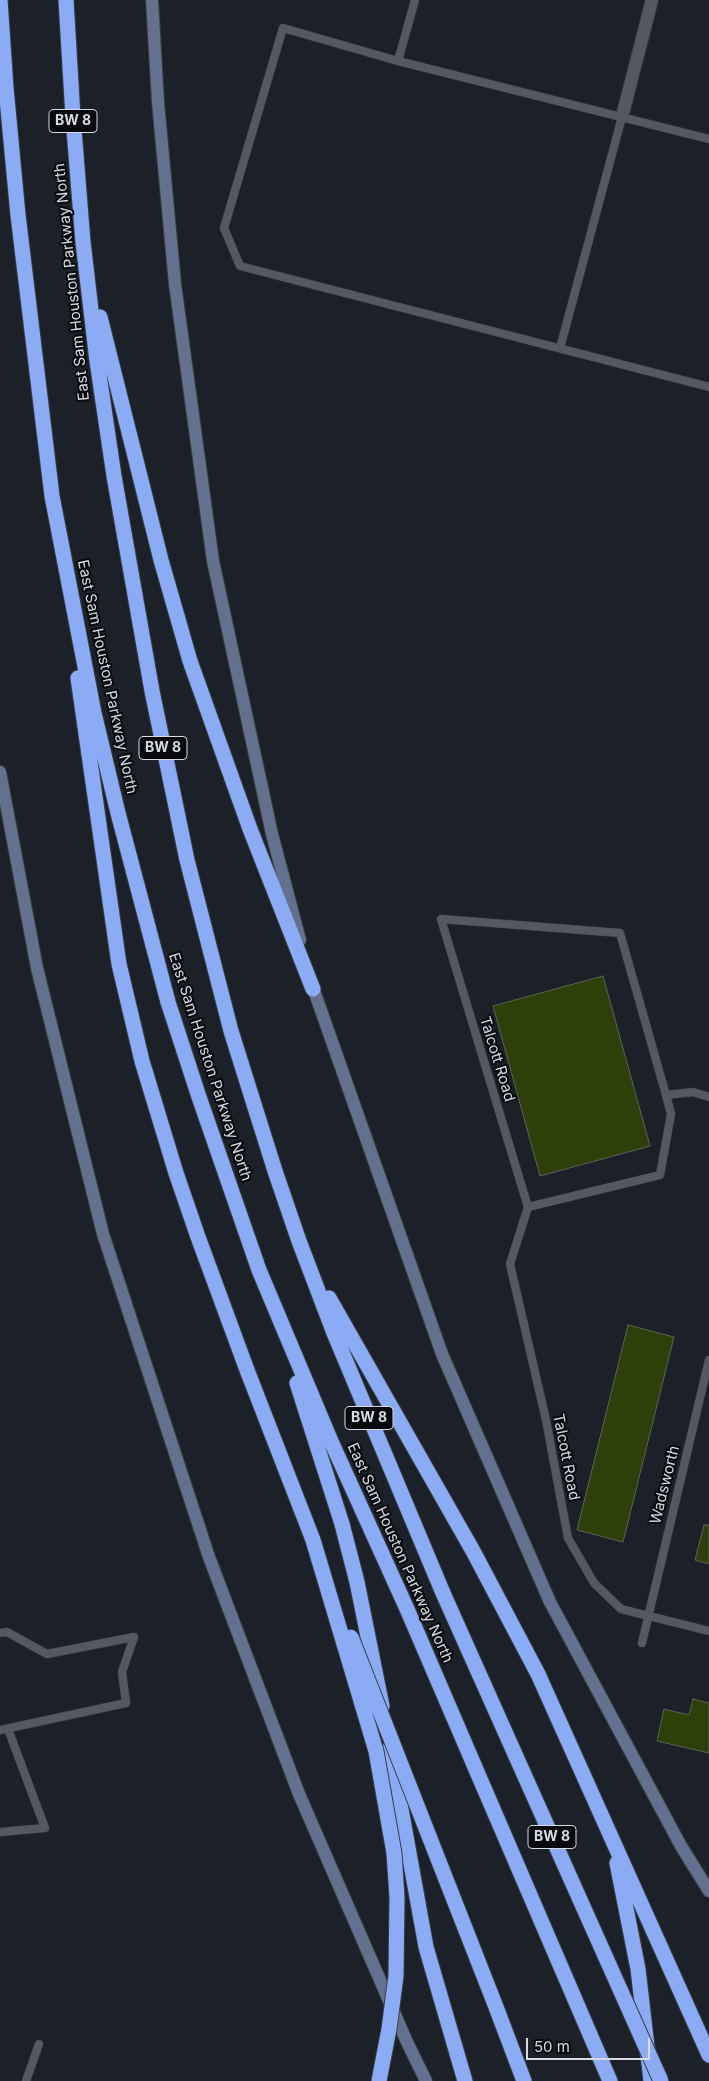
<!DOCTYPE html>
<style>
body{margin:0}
#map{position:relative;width:709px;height:2081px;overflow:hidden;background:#1c2129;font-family:Inter,sans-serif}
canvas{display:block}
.scale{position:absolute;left:526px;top:2038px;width:124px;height:22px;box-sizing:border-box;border:2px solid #d8dbe1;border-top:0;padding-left:6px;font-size:15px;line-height:18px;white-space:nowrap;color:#d8dbe1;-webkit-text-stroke:4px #080a0e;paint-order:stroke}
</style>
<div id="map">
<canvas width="709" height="2081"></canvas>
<div class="scale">50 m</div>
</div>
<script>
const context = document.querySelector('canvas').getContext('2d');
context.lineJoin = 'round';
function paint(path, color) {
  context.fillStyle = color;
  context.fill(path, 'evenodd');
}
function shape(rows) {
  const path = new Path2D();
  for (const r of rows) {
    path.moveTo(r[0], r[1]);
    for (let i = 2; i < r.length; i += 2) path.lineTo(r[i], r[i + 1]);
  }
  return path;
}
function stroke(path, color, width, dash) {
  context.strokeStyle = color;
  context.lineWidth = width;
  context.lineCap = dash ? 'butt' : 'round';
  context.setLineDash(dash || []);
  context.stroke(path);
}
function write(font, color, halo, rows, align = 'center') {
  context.font = font + ' Inter,sans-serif';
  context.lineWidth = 4;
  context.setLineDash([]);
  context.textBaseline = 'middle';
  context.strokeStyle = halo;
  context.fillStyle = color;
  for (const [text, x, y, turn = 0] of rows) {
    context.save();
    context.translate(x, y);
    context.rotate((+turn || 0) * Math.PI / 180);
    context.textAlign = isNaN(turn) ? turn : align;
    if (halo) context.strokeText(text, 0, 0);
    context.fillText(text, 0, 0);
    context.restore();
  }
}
const building = shape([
 [603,976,650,1146,540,1176,493,1006,603,976],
 [628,1325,674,1337,623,1542,577,1530,628,1325],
 [704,1525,709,1525,709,1564,695,1560,704,1525],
 [693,1699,709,1703,709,1753,657,1741,664,1709,689,1715,693,1699]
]);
const service = shape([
 [398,61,415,0],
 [709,139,398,61,283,28,224,228,240,266,709,387],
 [560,348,622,117],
 [666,1095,671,1114,660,1175,528,1207,441,919,620,933,666,1095,693,1092,709,1097],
 [528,1207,510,1264,546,1420,568,1538,594,1583,621,1609,709,1631],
 [0,1633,7,1632,47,1654,134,1637,122,1672,126,1703,0,1730],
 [642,1643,709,1360],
 [0,1832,45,1828,8,1729],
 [26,2081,39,2044]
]);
const minor = shape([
 [622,117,652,0]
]);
const secondary = shape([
 [152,0,158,102,175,284,213,561,272,834,300,940],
 [0,772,37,968,103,1234,209,1557,299,1794,407,2042,426,2081],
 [311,982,442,1354,550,1602,681,1846,709,1891]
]);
const motorway = shape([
 [0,0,6,88,18,215,52,496,94,713,118,813,168,1002,199,1097,259,1270,330,1439,407,1609,610,2081],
 [66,0,73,117,83,242,97,361,114,476,152,691,187,860,231,1031,275,1171,299,1241,334,1333,443,1593],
 [100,317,161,560,190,661,250,829,313,989],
 [78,678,119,964,142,1061,176,1173,198,1237,247,1370,313,1540],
 [329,1298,473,1551,538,1674,709,2055],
 [297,1383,342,1524,357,1582,382,1706],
 [390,1748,426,1947,465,2081],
 [617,1863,638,1969,651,2081],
 [496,2007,524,2081]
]);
const motorwayBridge = shape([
 [313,1540,376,1751,394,1853,397,1897,396,1976,389,2029,379,2081],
 [443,1593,661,2081],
 [351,1637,496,2007]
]);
const shields = [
 [73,121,48],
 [163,748,48],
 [369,1418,48],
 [552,1837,48]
];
const shieldNames = [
 ["BW 8",73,121],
 ["BW 8",163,748],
 ["BW 8",369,1418],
 ["BW 8",552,1837]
];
const streetNames = [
 ["East Sam Houston Parkway North",72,282,-96],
 ["East Sam Houston Parkway North",107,677,78],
 ["Talcott Road",497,1059,73],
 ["East Sam Houston Parkway North",210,1067,72],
 ["Talcott Road",566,1457,79],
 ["Wadsworth",665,1485,-76],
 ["East Sam Houston Parkway North",400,1553,66]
];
paint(building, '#2d400a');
stroke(building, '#5e6358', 1);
stroke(service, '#393c44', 9);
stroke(minor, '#393c44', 14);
stroke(secondary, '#393c44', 14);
stroke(motorway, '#393c44', 17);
stroke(service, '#535862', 8);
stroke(minor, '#535862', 12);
stroke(secondary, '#64718e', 12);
stroke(motorway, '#8bacf5', 15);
stroke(motorwayBridge, '#393c44', 17, []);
stroke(motorwayBridge, '#8bacf5', 15);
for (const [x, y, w] of shields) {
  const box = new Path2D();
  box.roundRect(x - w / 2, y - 11.5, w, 23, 4);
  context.fillStyle = '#080a0e';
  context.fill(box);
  stroke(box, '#d8dbe1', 1);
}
write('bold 14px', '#d8dbe1', null, shieldNames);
write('15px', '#d8dbe1', '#080a0e', streetNames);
</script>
